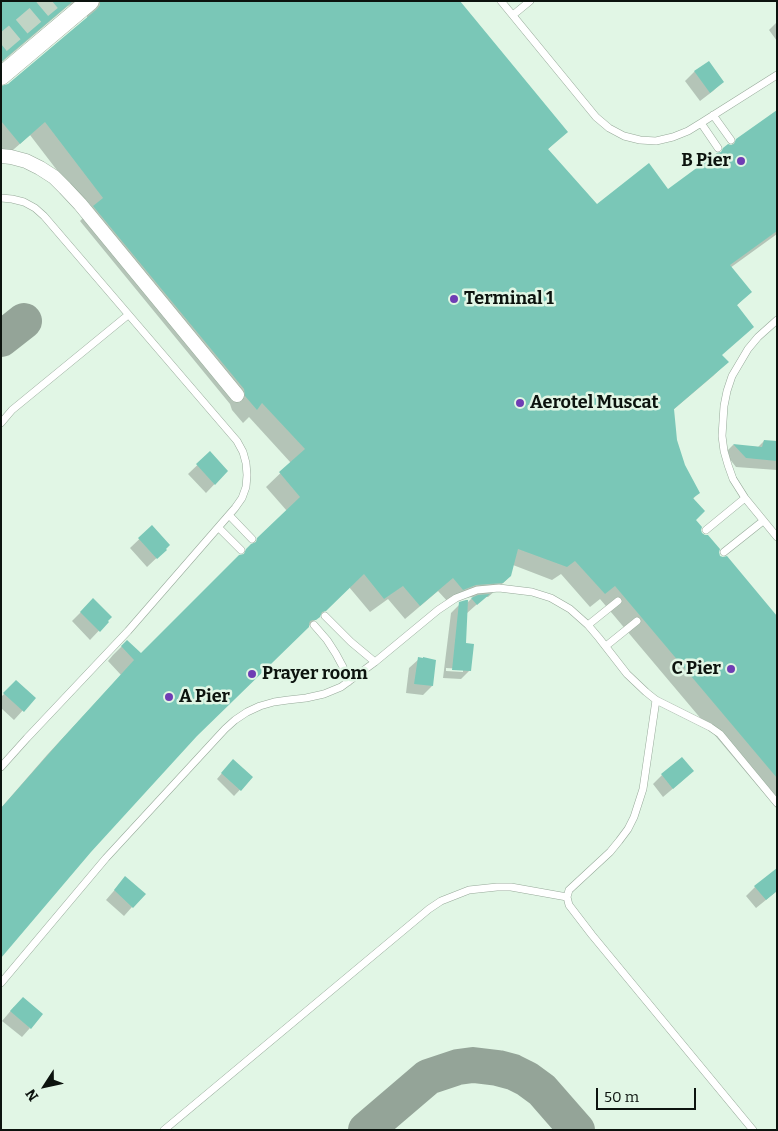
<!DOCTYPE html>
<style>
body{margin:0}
#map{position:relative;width:778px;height:1131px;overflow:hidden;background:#e1f6e5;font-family:Bitter,serif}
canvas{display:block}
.frame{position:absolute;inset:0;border:2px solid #0c130e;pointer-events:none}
.north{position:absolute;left:20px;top:1061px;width:50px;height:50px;-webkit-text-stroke:4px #e1f6e5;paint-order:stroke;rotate:235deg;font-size:14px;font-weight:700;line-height:20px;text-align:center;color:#0c130e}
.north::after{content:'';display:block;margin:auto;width:18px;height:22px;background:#0c130e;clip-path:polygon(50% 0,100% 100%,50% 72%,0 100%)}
.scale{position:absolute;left:596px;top:1088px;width:100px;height:22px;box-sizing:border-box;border:2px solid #0c130e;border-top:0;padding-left:6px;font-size:15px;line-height:18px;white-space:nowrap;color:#0c130e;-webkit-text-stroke:4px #e1f6e5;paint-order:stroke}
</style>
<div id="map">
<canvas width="778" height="1131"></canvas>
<div class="frame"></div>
<div class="north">N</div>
<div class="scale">50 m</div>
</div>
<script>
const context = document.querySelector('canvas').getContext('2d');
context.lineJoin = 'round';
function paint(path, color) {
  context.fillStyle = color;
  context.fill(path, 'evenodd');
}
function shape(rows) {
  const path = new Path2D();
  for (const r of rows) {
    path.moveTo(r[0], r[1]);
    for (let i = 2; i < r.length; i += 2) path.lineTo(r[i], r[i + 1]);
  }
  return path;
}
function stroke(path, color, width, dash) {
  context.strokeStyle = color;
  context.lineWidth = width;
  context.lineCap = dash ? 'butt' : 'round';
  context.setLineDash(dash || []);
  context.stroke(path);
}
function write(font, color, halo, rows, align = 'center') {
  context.font = font + ' Bitter,serif';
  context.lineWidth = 5;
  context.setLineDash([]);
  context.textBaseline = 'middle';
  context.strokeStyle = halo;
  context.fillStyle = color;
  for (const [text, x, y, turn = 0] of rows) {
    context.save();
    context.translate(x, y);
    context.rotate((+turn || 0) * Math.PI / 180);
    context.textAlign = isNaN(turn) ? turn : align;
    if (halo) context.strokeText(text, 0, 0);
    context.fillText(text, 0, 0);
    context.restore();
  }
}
const shadow = shape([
 [1,1,458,1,566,132,547,150,596,205,668,191,777,112,777,234,730,268,750,292,736,306,721,356,727,362,713,376,673,410,676,440,684,466,699,492,693,499,695,520,699,530,719,557,777,617,777,809,600,599,590,607,561,574,552,580,513,565,510,576,496,590,488,597,485,597,466,614,465,645,470,670,461,679,443,678,451,613,460,604,466,604,473,597,461,598,449,603,438,591,405,619,388,599,370,612,349,587,193,739,1,808,47,755,121,675,108,661,113,655,127,641,141,655,287,511,266,487,291,463,249,417,243,423,232,410,230,404,80,221,89,212,30,135,5,157,1,152,1,88,9,85,87,19,87,14,74,4,68,6,1,63],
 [446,668,463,669,463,672,446,671],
 [777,22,777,41,769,30],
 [709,62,722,82,713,91,700,101,685,81,694,72],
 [764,441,777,442,777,470,736,467,725,453,733,445,758,447],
 [210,453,227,471,206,493,188,474],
 [152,527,165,550,147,567,130,548],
 [93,600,107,622,90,640,72,621],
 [419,659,432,686,423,695,406,693,409,668],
 [16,682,34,698,14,720,1,708,1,697],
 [682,759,683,780,663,797,653,784,662,775],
 [227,767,252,777,234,796,217,779],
 [125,878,132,907,124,916,106,900],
 [755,887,777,891,756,908,746,896],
 [14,1007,30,1028,22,1037,2,1021]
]);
const taxiway = shape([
 [1,339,24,321],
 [366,1130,428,1077,458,1067,473,1065,498,1068,513,1072,527,1079,542,1090,577,1130]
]);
const building = shape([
 [1,1,73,1,1,62],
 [100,1,460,1,568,132,548,149,597,204,649,163,668,189,717,153,721,152,723,148,728,144,731,145,734,144,736,139,777,110,777,231,730,265,752,292,737,305,754,327,722,355,729,362,674,409,677,440,685,465,700,493,693,498,705,511,696,520,702,527,701,530,702,533,705,535,708,535,720,549,719,552,720,556,723,557,727,556,777,616,777,778,615,586,605,594,575,561,567,567,518,549,511,576,503,583,476,585,463,590,453,578,420,606,403,586,384,599,364,574,326,611,322,612,320,617,316,620,313,620,310,621,309,624,309,627,197,736,91,852,1,958,1,808,61,740,134,660,121,646,127,640,141,653,239,555,244,554,246,549,251,544,256,542,257,538,300,497,279,472,305,449,262,403,257,410,245,396,244,389,93,206,103,198,45,122,20,144,1,121,1,86,8,84,97,9,100,5],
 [709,61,724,82,710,93,694,71],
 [764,440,777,441,777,461,746,458,733,444,762,447],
 [210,451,228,471,215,485,196,464],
 [152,525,170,545,166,549,167,550,157,559,138,538],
 [490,594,477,605,471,598,478,595],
 [93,598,112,617,108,621,109,622,100,632,80,612],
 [466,600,468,600,466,643,474,644,471,671,452,670,459,602],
 [418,657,423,658,423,657,436,660,433,686,414,684],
 [16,680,36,698,24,712,3,693],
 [682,757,694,771,673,789,661,774],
 [233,759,253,777,241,791,221,773],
 [777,868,777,891,766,900,754,886],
 [125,876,146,894,133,908,114,890],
 [23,997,43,1014,31,1029,10,1011]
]);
const tertiaryTunnel = shape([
 [1,44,52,1]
]);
const service = shape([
 [501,1,596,117,609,128,624,136,640,140,656,141,673,137,688,131,701,123,777,75],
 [513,15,530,1],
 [713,115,731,140],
 [701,123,718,148],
 [1,198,12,199,24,202,35,208,44,216,237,441,243,452,246,463,247,475,246,487,242,498,235,508,128,631,27,738,1,767],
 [777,320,758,337,748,349,732,376,727,391,724,406,722,436,724,451,728,465,733,479,745,498,777,537],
 [1,423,12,410,128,315],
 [229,515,252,539],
 [219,528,241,550],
 [706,530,745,498],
 [724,552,763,521],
 [325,616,351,642,375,662],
 [314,625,327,640,336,654,343,667,348,682],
 [588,625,618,601],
 [606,646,637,621],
 [656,700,643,789,634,817,628,829,619,841,610,852,569,890,567,897,569,905,592,935,753,1130],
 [1,983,106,858,225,729,235,720,247,712,260,706,274,702,288,700,306,698,324,694,341,687,375,662,438,610,456,598,477,590,499,588,532,592,551,598,570,609,588,625,599,638,627,674,646,692,656,700,710,727,720,734,777,803],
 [164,1130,429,909,441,901,469,890,497,887,511,887,567,897]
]);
const minor = shape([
 [1,156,11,157,26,161,40,168,54,177,65,188,80,204,237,395]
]);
const tertiary = shape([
 [1,76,90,1]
]);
const markers = [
 [741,161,5,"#6f3db4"],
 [454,299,5,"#6f3db4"],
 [520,403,5,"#6f3db4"],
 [731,669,5,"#6f3db4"],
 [252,674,5,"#6f3db4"],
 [169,697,5,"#6f3db4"]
];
const poiNames = [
 ["B Pier",731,161,"right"],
 ["Terminal 1",464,299],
 ["Aerotel Muscat",530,403],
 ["C Pier",721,669,"right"],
 ["Prayer room",262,674],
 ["A Pier",179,697]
];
paint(shadow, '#0003');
stroke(taxiway, '#94a498', 36);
paint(building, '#7ac7b7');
stroke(tertiaryTunnel, '#c1d4c5', 18, [18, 9]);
stroke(service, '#96a999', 8);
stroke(minor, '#96a999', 15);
stroke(tertiary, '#96a999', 19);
stroke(service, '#fff', 7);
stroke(minor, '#fff', 14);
stroke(tertiary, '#fff', 18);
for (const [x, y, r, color] of markers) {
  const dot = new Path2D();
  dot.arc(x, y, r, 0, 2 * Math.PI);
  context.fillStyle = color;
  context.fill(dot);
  stroke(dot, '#e1f6e5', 2);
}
write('bold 18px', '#0c130e', '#e1f6e5', poiNames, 'left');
</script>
